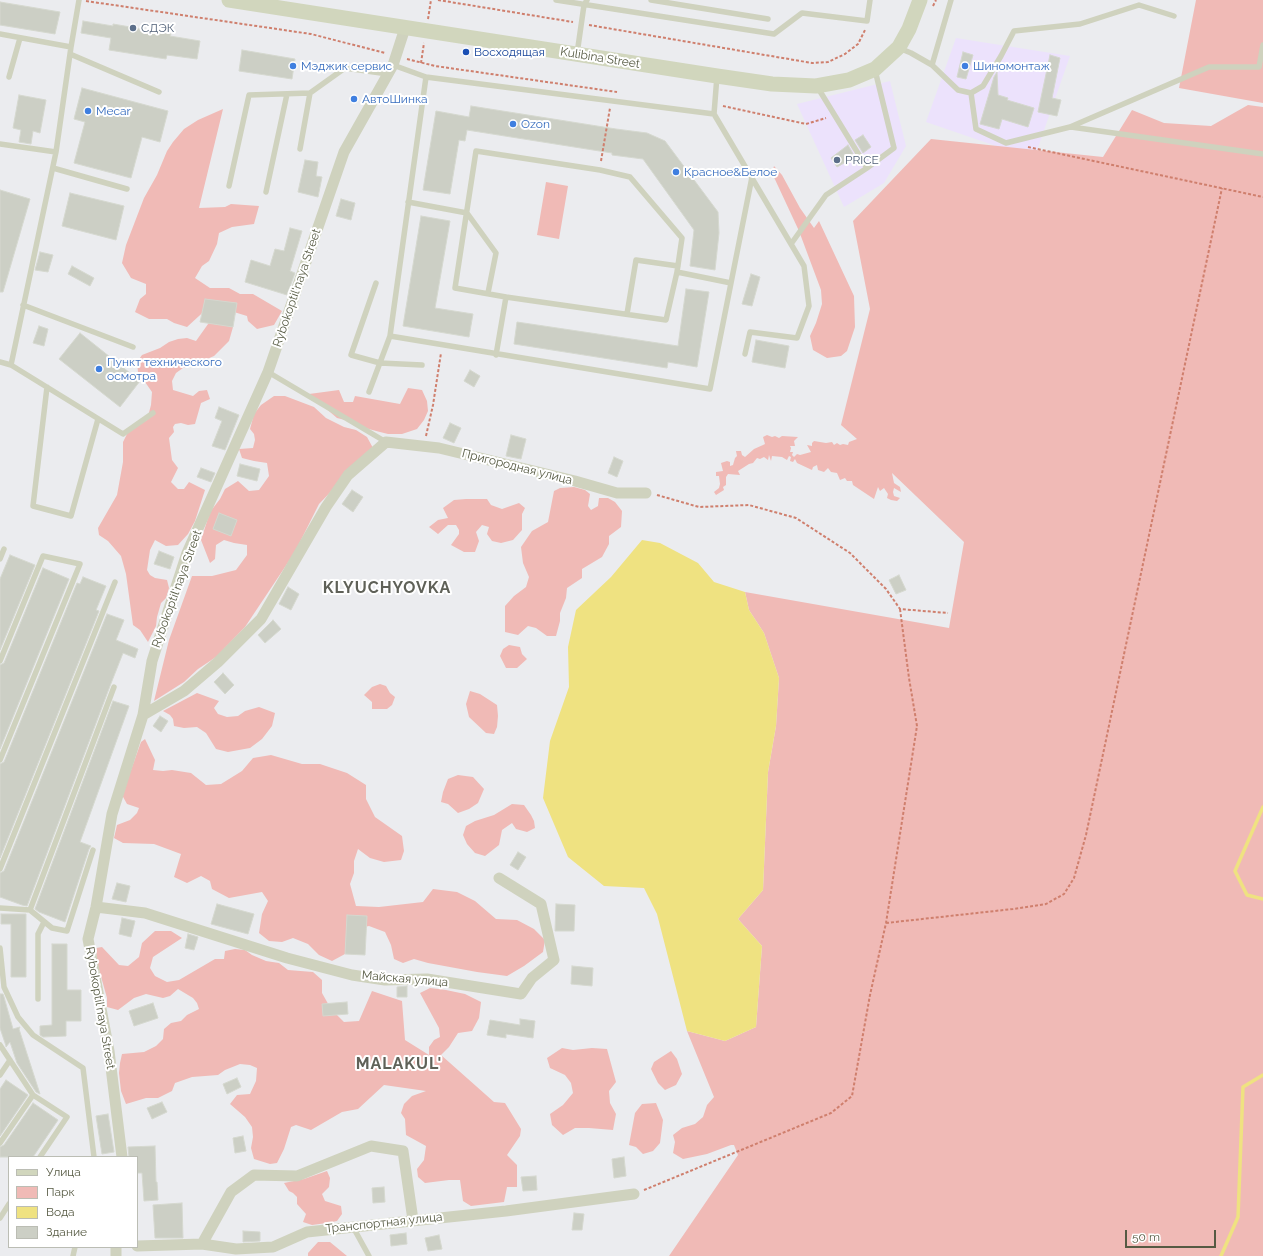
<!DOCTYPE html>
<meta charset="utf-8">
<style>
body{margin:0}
#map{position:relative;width:1263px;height:1256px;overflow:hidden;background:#ebecef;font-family:Raleway,sans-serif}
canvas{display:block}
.legend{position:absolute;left:8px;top:1156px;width:130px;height:92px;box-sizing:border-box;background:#fff;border:1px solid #bbbdb4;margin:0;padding:5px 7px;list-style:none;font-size:12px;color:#565a43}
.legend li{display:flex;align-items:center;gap:8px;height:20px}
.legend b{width:20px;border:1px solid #bbbdb4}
.scale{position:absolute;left:1125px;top:1230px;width:91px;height:18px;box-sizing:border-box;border:2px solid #565a43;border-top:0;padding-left:5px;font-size:12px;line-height:14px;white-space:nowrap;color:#565a43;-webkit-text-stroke:3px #fff;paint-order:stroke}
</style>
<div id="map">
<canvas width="1263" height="1256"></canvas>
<ul class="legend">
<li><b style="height:5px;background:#d1d6bd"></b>Улица</li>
<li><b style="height:11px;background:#f0bab6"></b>Парк</li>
<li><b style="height:11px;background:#efe281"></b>Вода</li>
<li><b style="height:11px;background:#cccfc5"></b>Здание</li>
</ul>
<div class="scale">50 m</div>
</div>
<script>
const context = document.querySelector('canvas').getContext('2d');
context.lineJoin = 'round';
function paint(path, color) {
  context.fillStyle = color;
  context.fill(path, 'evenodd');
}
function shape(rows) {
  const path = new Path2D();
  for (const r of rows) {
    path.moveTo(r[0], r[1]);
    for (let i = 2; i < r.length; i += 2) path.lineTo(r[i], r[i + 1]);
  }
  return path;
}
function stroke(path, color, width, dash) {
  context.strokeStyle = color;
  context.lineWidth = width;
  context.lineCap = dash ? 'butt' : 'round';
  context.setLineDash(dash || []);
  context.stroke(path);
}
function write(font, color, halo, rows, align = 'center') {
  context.font = font + ' Raleway,sans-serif';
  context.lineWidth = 4;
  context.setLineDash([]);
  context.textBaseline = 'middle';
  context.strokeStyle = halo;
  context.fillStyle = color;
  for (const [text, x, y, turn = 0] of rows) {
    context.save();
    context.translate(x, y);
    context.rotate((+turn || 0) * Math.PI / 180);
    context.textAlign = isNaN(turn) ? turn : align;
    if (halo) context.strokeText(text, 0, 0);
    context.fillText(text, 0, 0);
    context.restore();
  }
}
const commercial = shape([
 [956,38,1070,56,1034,159,926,122],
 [890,81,906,146,884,183,844,207,797,104]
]);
const green = shape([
 [1196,0,1263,0,1263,103,1179,88],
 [1248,105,1263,107,1263,1256,669,1256,738,1155,734,1145,731,1145,707,1154,683,1159,673,1153,675,1142,673,1135,682,1128,695,1124,703,1117,707,1105,714,1097,687,1031,725,1041,756,1027,762,946,738,919,763,890,768,772,776,726,779,678,764,633,749,610,745,592,949,628,964,542,892,473,894,483,900,487,901,492,894,488,893,492,894,496,900,498,897,501,891,500,887,498,888,494,884,488,880,491,878,487,874,499,853,485,852,481,847,481,845,478,840,480,837,473,831,472,828,468,824,472,818,470,817,465,813,467,812,470,797,463,795,459,793,462,790,461,791,457,789,456,787,460,782,457,772,456,771,461,769,455,768,460,764,457,760,459,757,458,753,463,749,464,738,471,740,475,728,474,726,477,726,485,723,487,724,490,716,495,714,492,719,488,720,484,719,476,716,476,716,472,723,471,721,463,727,461,730,462,730,466,733,465,735,458,737,456,736,451,741,451,742,455,745,457,754,449,763,445,765,444,763,437,767,435,772,437,775,436,779,438,782,436,798,437,794,441,795,446,790,446,791,448,790,452,793,452,792,455,794,457,797,454,800,455,811,452,807,445,812,446,812,443,814,441,826,443,832,442,834,445,837,443,840,445,843,444,848,445,849,442,857,439,841,425,870,309,853,221,931,139,1103,157,1132,110,1164,123,1211,126],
 [223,109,199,208,225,207,231,204,259,206,254,224,232,227,219,233,217,244,209,261,202,266,195,278,210,288,229,288,240,294,253,294,282,311,274,325,257,329,248,321,247,316,211,305,187,327,174,323,167,319,149,319,135,312,140,299,146,294,146,284,131,278,122,263,126,245,144,198,157,175,167,151,173,142,184,129,198,120],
 [774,166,782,175,800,208,814,228,819,221,854,296,855,327,847,351,841,356,827,358,813,350,810,336,816,323,822,304,821,290,799,231,772,173],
 [546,182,568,186,559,239,537,235],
 [213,317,228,318,233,327,229,341,214,356,198,363,183,368,176,373,172,381,173,390,193,396,199,391,207,390,210,399,201,403,195,424,188,425,181,423,175,424,173,427,174,432,169,438,172,460,178,468,171,482,178,489,184,489,189,482,205,490,195,521,188,534,178,545,166,546,155,540,150,550,147,570,150,575,155,578,167,580,169,588,166,598,161,603,157,617,156,626,148,642,140,630,133,625,126,574,121,556,108,541,99,535,98,528,117,495,123,462,123,442,130,428,147,420,151,405,152,392,138,372,137,362,142,355,160,348,169,342,178,339,187,338,196,341],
 [408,388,422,390,427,401,428,411,424,420,417,429,402,434,388,434,380,432,365,428,353,422,337,418,309,394,339,390,344,402,353,402,355,396,400,404],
 [274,396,285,396,314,407,326,418,344,427,356,430,367,437,373,448,319,504,295,552,245,627,216,657,198,669,184,682,154,701,169,640,192,576,212,576,236,570,247,555,247,545,234,543,224,540,216,545,215,559,210,563,201,540,210,512,220,499,225,489,238,481,249,491,259,490,269,476,267,463,254,461,242,458,239,449,253,448,255,440,254,434,250,429,254,414,261,405],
 [574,487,585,490,590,494,588,506,591,510,598,506,599,498,608,498,615,502,622,511,621,527,609,536,609,544,602,557,582,569,582,578,567,588,566,598,560,613,560,621,556,636,547,636,536,628,528,626,518,635,505,632,505,606,514,596,526,587,529,577,523,563,521,547,532,531,548,522,554,491,560,488],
 [466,499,487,499,491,505,502,509,519,503,525,508,522,514,522,530,513,540,501,543,492,541,487,534,489,527,482,525,476,532,479,541,475,552,464,552,451,545,459,534,459,530,456,525,448,525,438,534,429,527,438,520,448,518,443,508,454,500],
 [509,645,520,647,522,654,527,659,517,668,506,668,500,656,503,649],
 [380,684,386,686,390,693,395,697,392,705,387,709,372,709,372,702,364,695,372,687],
 [470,691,480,694,497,705,498,716,497,727,494,734,486,733,469,717,466,704],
 [197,693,219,701,214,708,218,714,227,717,238,716,245,711,259,707,275,713,272,726,262,739,250,748,228,752,216,749,206,733,197,727,184,728,174,726,173,719,170,715,163,711],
 [145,739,155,760,153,770,163,771,172,770,191,773,206,785,221,784,242,771,253,758,271,755,302,764,320,764,347,773,366,785,366,799,375,817,402,836,404,851,401,860,384,862,370,858,358,849,354,861,354,873,350,884,356,906,379,907,423,902,433,889,457,892,475,901,496,919,517,920,534,929,545,940,543,952,524,966,507,976,477,972,428,963,414,959,403,963,394,959,391,945,385,932,369,926,355,929,345,954,332,961,319,955,308,944,293,938,282,942,269,941,259,933,262,914,268,901,262,892,229,898,212,889,210,881,201,876,187,883,174,877,181,854,154,844,123,843,114,838,117,825,130,820,137,813,139,808,127,804,122,795,141,742],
 [458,775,473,777,484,789,478,803,469,809,458,813,448,804,441,802,443,792,448,779],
 [512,804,524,805,531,815,534,821,535,828,527,832,516,829,512,823,502,830,499,845,485,856,475,853,467,844,463,835,466,826,475,821,494,815],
 [155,931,171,931,182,938,153,957,150,968,155,976,167,982,179,980,215,959,224,959,225,951,235,949,245,950,252,955,266,961,279,963,288,970,313,972,322,980,322,993,331,1009,344,1022,359,1021,372,991,402,1001,405,1040,429,1055,429,1047,434,1040,440,1037,439,1028,420,993,430,988,446,990,465,994,481,1002,479,1018,472,1031,458,1033,449,1047,441,1055,494,1102,505,1103,521,1129,520,1136,507,1155,517,1165,517,1187,507,1187,504,1202,471,1206,463,1201,460,1180,449,1180,425,1183,418,1177,417,1169,424,1160,426,1146,406,1135,405,1119,401,1113,404,1104,412,1096,426,1091,384,1085,358,1109,342,1112,311,1130,296,1125,291,1127,284,1149,277,1163,270,1164,254,1159,251,1148,253,1137,252,1127,245,1117,230,1104,237,1095,250,1094,256,1081,257,1068,250,1065,240,1064,225,1070,218,1075,192,1077,175,1083,172,1091,158,1098,146,1098,126,1104,121,1091,119,1073,120,1063,122,1054,144,1052,156,1046,163,1039,164,1029,171,1023,181,1021,187,1015,199,1009,197,1003,193,998,178,989,170,996,163,998,146,994,134,998,118,1010,107,1007,107,998,97,962,96,948,102,947,119,965,128,966,139,957,142,943],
 [562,1048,573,1050,592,1048,607,1049,616,1082,609,1091,610,1103,616,1114,613,1130,589,1128,575,1128,563,1135,552,1125,550,1114,563,1105,573,1093,571,1083,565,1075,550,1068,547,1058],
 [671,1051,677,1059,682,1074,676,1085,665,1090,658,1083,651,1069,654,1062],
 [656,1103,663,1120,660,1143,653,1151,643,1154,636,1147,629,1145,635,1113,642,1104],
 [327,1171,330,1178,329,1187,322,1194,325,1201,341,1206,342,1214,337,1221,327,1223,312,1225,303,1222,306,1214,297,1204,297,1197,293,1193,289,1191,284,1183,304,1179],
 [318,1242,330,1242,347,1256,308,1256,308,1253]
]);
const water = shape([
 [642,540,660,543,698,563,714,582,745,592,749,610,764,633,779,678,776,726,768,772,763,890,738,919,762,946,756,1027,725,1041,687,1031,657,914,644,888,604,886,568,857,543,798,550,741,569,687,568,647,576,610,611,577]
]);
const stream = shape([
 [1263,807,1235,871,1247,895,1263,899],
 [1221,1256,1238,1217,1243,1087,1263,1075]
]);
const building = shape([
 [0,2,60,12,55,34,0,25,0,2],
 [83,21,113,26,113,24,171,34,170,36,200,41,197,59,167,55,166,59,109,50,111,38,81,33,83,21],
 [242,50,295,59,292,79,239,71,242,50],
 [963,52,973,55,966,79,957,77,963,52],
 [1050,55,1060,58,1052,98,1061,100,1057,116,1038,112,1050,55],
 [997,72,998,95,1008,98,1007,100,1034,108,1028,127,1002,119,999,129,980,124,994,77,997,72],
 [82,88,168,111,160,142,142,137,131,178,74,163,85,122,74,119,82,88],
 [19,95,46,100,40,133,33,131,31,144,19,142,21,130,13,128,19,95],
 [471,106,616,129,647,133,665,141,718,212,719,233,715,270,690,266,694,230,643,159,612,155,612,153,467,130,465,141,459,140,450,194,423,190,436,111,469,117,471,106],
 [863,135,871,147,863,153,855,140,863,135],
 [848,145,855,157,837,167,831,158,848,145],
 [305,160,318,162,316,176,322,177,318,197,298,192,305,160],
 [0,190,30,199,3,292,0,292,0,190],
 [70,193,124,206,116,240,62,226,70,193],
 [341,199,355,203,351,220,336,216,341,199],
 [421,216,450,221,435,308,473,314,469,337,403,326,421,216],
 [290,228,302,231,290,271,295,273,287,295,245,282,251,260,270,266,275,249,284,251,290,228],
 [40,252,53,255,48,272,35,270,40,252],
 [72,266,94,278,90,286,68,274,72,266],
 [751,274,760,277,752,306,742,304,751,274],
 [686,289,709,292,697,367,668,362,667,368,514,344,517,322,678,346,686,289],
 [205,299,237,303,233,327,200,322,205,299],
 [39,326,48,329,44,346,33,343,39,326],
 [80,333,140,381,120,407,59,359,80,333],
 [756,340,789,346,785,368,752,362,756,340],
 [470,370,480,376,474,387,464,381,470,370],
 [219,407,239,415,225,450,212,446,222,421,215,418,219,407],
 [450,423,461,428,454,443,443,438,450,423],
 [511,435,526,439,521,459,506,456,511,435],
 [614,457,623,461,617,477,608,473,614,457],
 [240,464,260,469,257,481,237,476,240,464],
 [201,468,215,473,211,482,197,477,201,468],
 [352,490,363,497,353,512,342,504,352,490],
 [219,513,237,520,231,536,213,529,219,513],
 [159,551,174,557,170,569,154,564,159,551],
 [10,555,35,565,0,650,0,579,10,555],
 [43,568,69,579,0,749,0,665,4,663,43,568],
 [899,575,906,590,896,594,889,580,899,575],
 [83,577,106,586,96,610,99,611,0,858,0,764,4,762,77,583,80,584,83,577],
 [288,587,299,594,291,610,279,604,288,587],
 [107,614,124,620,116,640,138,649,135,658,123,653,110,686,27,906,22,905,0,897,0,873,4,871,107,614],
 [273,620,281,629,265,643,258,635,273,620],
 [223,673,234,685,225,694,214,682,223,673],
 [113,701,129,706,80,842,91,846,89,849,65,922,39,912,35,909,113,701],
 [160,716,168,721,161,732,153,726,160,716],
 [518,852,526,857,518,870,510,865,518,852],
 [117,883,130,886,126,902,112,899,117,883],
 [217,904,254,914,248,934,211,924,217,904],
 [556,904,575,905,574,931,555,931,556,904],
 [1,914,26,914,26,977,11,977,11,924,1,924,1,914],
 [347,915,367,916,365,955,345,954,347,915],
 [122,918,135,921,131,937,119,934,122,918],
 [188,934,198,937,194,950,185,948,188,934],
 [52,944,67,944,67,990,81,990,81,1021,66,1021,66,1036,43,1037,40,1035,40,1026,52,1025,52,944],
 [572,966,593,968,592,986,571,984,572,966],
 [407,986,407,997,397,997,397,987,407,986],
 [0,994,3,994,4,997,13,1029,20,1027,19,1029,40,1094,36,1092,17,1063,10,1042,6,1047,6,1046,0,1028,0,994],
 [347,1002,348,1014,323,1016,322,1004,347,1002],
 [153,1003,158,1018,134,1026,129,1011,153,1003],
 [520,1019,535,1021,533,1038,506,1034,506,1038,487,1035,490,1020,520,1025,520,1019],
 [237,1078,241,1087,227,1094,223,1084,237,1078],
 [6,1080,28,1095,0,1136,0,1089,6,1080],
 [162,1102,167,1112,152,1119,147,1108,162,1102],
 [33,1103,58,1120,33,1157,0,1157,0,1147,4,1145,33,1103],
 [108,1114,114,1152,102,1154,96,1116,108,1114],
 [243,1136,246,1151,235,1153,233,1138,243,1136],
 [155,1146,156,1182,157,1182,158,1200,144,1201,142,1173,137,1173,137,1157,129,1157,128,1147,155,1146],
 [624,1157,626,1176,614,1178,612,1159,624,1157],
 [536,1176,537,1190,523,1191,521,1177,536,1176],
 [384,1187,385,1202,373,1203,372,1188,384,1187],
 [182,1203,183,1238,155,1238,153,1205,182,1203],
 [574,1213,584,1214,582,1230,572,1230,574,1213],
 [243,1231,260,1232,260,1241,243,1242,243,1231],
 [406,1233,407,1244,391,1246,390,1235,406,1233],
 [439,1235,442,1249,428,1251,425,1238,439,1235]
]);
const path = shape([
 [438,0,573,22],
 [86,1,311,34,385,53],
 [933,6,936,0],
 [428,19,431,0],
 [589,25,812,63,828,62,845,54,858,44,865,30],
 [407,59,435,66,617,92],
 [421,63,424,43],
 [723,106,806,124,826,118],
 [1028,147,1263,197],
 [601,161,610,108],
 [426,436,433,405,441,353],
 [657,495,699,507,749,505,796,518,850,553,886,589,900,609,948,613],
 [886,923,1013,909,1046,904,1064,894,1074,878,1086,835,1222,188],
 [644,1190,831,1113,852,1096,870,995,886,923,917,726,909,678,900,609]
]);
const service = shape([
 [556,0,774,34,802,13,867,21,870,0],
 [651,0,768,19],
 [0,34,71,47],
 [899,48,911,53,932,65,951,0],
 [70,54,159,92],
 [577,54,584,5,587,0],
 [393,65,426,77,714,114,717,76],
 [932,65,958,90,971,93,983,86,1001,56,1014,31,1080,24,1139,5,1174,16],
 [9,77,20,38],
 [426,77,390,336,710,389,752,177],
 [818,88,867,168,894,148,875,70],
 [971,93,976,129,1006,143,1070,127,1209,67,1259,67,1263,45],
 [714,114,804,266,809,306,797,338,750,332,745,354],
 [1071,127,1263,154],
 [0,144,56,152],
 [300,149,310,93],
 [53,168,127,189],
 [229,186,249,95,310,93,345,68,388,74],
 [266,192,287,94],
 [408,202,467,213,496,253,488,293],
 [791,244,826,195,867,168],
 [376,283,351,355,380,363,422,365],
 [506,297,666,320,677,272],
 [23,305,133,347],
 [627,314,636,260,678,266],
 [496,355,506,297,455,288,476,151,600,170,630,177,682,238,677,272,731,283],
 [0,362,11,365,123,434,153,413],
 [11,365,56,152,71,47,79,0],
 [268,372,386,442],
 [47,387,33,506,71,516,98,419],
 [369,392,390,336],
 [0,559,4,549],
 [0,661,43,556,80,564,0,760],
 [0,869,115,582],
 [0,908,30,910,52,928,67,931,93,850],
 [30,910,114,687],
 [0,948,4,987,18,1017,33,1035,83,1068,94,1157],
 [38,999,38,934,44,922],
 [0,1045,33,1095,67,1117,40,1157],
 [0,1075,10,1060],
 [0,1143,33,1095],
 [0,1218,9,1204],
 [353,1227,369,1256],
 [73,1256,75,1247]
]);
const minor = shape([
 [143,715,184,691,218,662,261,619,326,507,348,475,386,442,439,448,575,481,617,493,646,493],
 [96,907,145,913,287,958,352,975,385,980,427,979,521,994,532,978,554,960,541,904,499,878],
 [122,1157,109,1051,88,939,96,907,112,814,143,715,152,661,187,553,268,372,344,152,393,65,405,28],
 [202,1244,231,1192,254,1175,297,1176,371,1146,403,1151,413,1220],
 [137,1246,202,1244,236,1249,273,1247,307,1232,506,1211,634,1194],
 [116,1256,116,1247]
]);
const secondary = shape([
 [229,0,717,76,772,84,816,86,849,80,875,69,899,47,909,29,920,0]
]);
const markers = [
 [133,28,4,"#5c6f8a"],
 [466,52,4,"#1a4fb4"],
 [293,66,4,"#3f7fe0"],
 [965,66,4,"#3f7fe0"],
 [354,99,4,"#3f7fe0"],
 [88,111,4,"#3f7fe0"],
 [513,124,4,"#3f7fe0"],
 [837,160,4,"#5c6f8a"],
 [676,172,4,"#3f7fe0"],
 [99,369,4,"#3f7fe0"]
];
const serviceNames = [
 ["СДЭК",141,28],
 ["PRICE",845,160]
];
const transitNames = [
 ["Восходящая",474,52]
];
const streetNames = [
 ["Kulibina Street",600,58,9],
 ["Rybokoptil'naya Street",297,288,-71],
 ["Пригородная улица",517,467,14],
 ["Rybokoptil'naya Street",177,589,-70],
 ["Майская улица",405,979,5],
 ["Rybokoptil'naya Street",100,1008,80],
 ["Транспортная улица",384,1223,-6]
];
const shopNames = [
 ["Мэджик сервис",301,66],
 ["Шиномонтаж",973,66],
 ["АвтоШинка",362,99],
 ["Mecar",96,111],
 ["Ozon",521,124],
 ["Красное&Белое",684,172],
 ["Пункт технического",107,362],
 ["осмотра",107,376]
];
const districtNames = [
 ["KLYUCHYOVKA",387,588],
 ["MALAKUL'",399,1064]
];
paint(commercial, '#ece2fc');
paint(green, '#f0bab6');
paint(water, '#efe281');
stroke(stream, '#efe281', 3.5);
paint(building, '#cccfc5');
stroke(building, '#d5d8cf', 1);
stroke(path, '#cf7f6d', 2, [3, 2]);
stroke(service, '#cfd2be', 5.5);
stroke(minor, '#cfd2be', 11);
stroke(secondary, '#d1d6bd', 15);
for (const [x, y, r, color] of markers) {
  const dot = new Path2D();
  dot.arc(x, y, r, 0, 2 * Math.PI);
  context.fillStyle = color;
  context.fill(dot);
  stroke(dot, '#fff', 1.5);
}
write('12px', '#4e5e75', '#fff', serviceNames, 'left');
write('12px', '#164399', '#fff', transitNames, 'left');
write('12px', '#565a43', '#fff', streetNames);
write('12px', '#366cbe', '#fff', shopNames, 'left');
context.letterSpacing = '1px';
write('bold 16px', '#5f6158', '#fff', districtNames);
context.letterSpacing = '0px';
</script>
